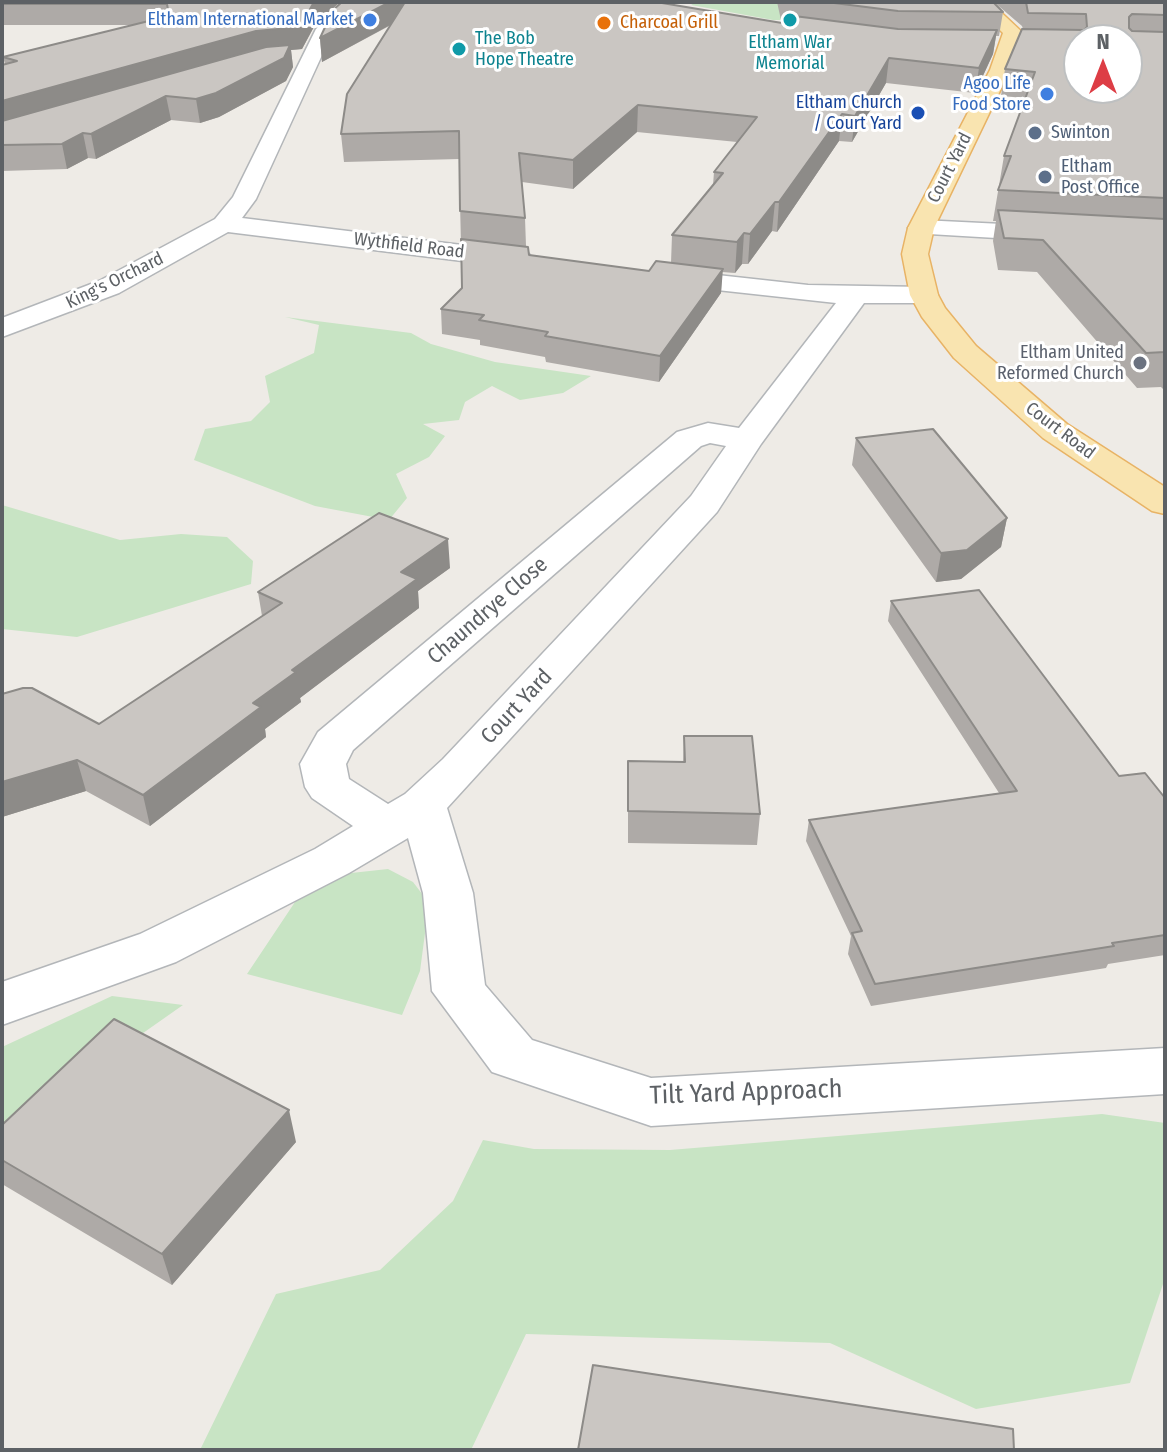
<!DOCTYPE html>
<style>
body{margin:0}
#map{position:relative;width:1167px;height:1452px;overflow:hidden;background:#eeebe6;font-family:"Fira Sans Condensed",sans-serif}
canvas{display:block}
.frame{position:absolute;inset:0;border:4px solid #5d6165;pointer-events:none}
.north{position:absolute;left:1063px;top:24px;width:80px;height:80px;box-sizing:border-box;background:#fff;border:2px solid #bec0c1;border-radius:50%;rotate:0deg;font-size:22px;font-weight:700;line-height:32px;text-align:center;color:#5d6165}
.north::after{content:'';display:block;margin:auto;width:28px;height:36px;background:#dd3d45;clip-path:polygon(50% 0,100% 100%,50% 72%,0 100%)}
</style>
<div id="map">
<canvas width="1167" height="1452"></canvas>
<div class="frame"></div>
<div class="north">N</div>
</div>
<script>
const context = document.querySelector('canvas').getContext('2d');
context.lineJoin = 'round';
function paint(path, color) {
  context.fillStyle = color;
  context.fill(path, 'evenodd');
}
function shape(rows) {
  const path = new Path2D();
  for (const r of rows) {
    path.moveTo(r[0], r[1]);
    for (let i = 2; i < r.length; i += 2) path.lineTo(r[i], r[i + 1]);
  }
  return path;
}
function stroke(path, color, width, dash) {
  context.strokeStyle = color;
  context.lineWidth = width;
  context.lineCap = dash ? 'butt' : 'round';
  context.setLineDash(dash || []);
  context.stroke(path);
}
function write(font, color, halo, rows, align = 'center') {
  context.font = font + ' "Fira Sans Condensed",sans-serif';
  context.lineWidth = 6;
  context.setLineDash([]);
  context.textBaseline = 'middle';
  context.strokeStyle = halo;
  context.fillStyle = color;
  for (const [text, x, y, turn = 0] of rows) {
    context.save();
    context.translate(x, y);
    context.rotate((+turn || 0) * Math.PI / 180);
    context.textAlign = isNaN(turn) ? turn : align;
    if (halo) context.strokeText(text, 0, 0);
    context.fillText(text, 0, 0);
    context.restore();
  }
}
const green = shape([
 [696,2,938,2,804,20,773,20,691,5],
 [285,317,411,333,431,344,495,362,591,376,563,393,520,400,492,386,465,402,459,420,423,424,445,436,429,457,396,474,407,498,389,520,315,506,194,460,205,429,251,421,270,402,265,376,314,353,319,325],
 [2,505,120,540,181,534,227,537,253,561,251,584,77,637,2,629],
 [388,869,413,882,429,903,420,971,402,1015,247,974,301,893,342,874],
 [112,996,183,1005,2,1132,2,1047],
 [1102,1114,1165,1123,1165,1278,1130,1383,976,1409,830,1343,526,1334,471,1450,200,1450,276,1294,380,1270,453,1201,483,1140,534,1149,670,1150]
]);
const minor = shape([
 [345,2,364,2,333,31,256,199,242,218,519,252,529,254,533,260,529,266,519,268,228,232,119,293,2,337,2,318,99,281,215,219,233,197,316,29,345,2],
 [921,220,1165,232,1165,248,912,233,908,228,912,223,921,220],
 [663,269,808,285,924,287,934,289,938,295,934,301,924,303,864,303,761,444,717,512,447,808,473,893,485,985,532,1040,651,1078,1165,1048,1165,1094,651,1126,492,1072,432,991,423,893,408,838,349,873,176,962,2,1025,2,982,140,934,315,849,353,826,312,798,305,787,300,764,318,732,677,432,708,423,739,428,836,303,653,283,649,277,653,271,663,269],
 [710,443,726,446,691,496,443,759,405,794,388,804,349,779,346,764,353,750,701,446,710,443]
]);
const major = shape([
 [971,2,990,2,1022,32,1010,70,934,228,928,254,938,295,945,308,976,346,1067,424,1165,487,1165,514,1152,511,1043,438,954,358,922,317,910,295,902,254,908,228,990,70,1003,33,971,2]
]);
const wall = shape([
 [2,2,339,2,339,3,316,23,302,49,291,50,293,67,286,81,219,117,200,123,171,120,96,159,88,158,67,169,2,171,2,65,5,64,3,57,132,25,2,25],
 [342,2,786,23,786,21,781,20,777,2,993,2,1003,12,999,36,996,36,993,54,975,93,886,83,852,142,839,141,777,232,772,231,748,264,742,264,735,273,722,272,721,293,659,382,546,362,545,357,480,345,480,340,442,334,441,309,462,288,459,159,344,162,341,134,391,25,322,62,320,38],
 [637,132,737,142,714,172,713,185,672,235,671,263,649,271,529,255,526,246,525,218,522,182,573,189],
 [994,2,1165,2,1165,391,1161,387,1137,388,1037,272,998,270,993,241,996,221,993,221,1004,156,1026,98,1001,96,1005,69,1023,29,1022,26],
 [856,438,1007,518,1001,547,961,579,936,582,852,465],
 [450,568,418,591,419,608,300,698,301,702,265,729,266,737,150,826,86,791,2,817,2,694,99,724,262,616,258,592],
 [891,601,1119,776,1165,798,1165,955,1108,964,1106,968,871,1006,848,954,851,936,806,841,809,820,999,793,888,621],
 [684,736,760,814,757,845,628,843,628,761,683,762],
 [2,1125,296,1142,172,1285,2,1184]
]);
const shadedWall = shape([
 [314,2,339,2,339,3,316,23,302,49,291,50,293,67,286,81,219,117,200,123,196,99,284,58,2,127,2,101],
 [390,2,414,2,414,12,322,62,320,38],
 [997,30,993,54,975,93,979,68],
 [889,58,886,83,852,142,855,116],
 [166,96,171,120,96,159,91,134],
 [638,105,637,132,573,189,573,160],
 [842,114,839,141,777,232,779,202],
 [83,133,88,158,67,169,62,144],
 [775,202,772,231,748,264,750,234],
 [744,233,742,264,735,273,737,242],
 [723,269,721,293,659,382,660,356],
 [1007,518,1001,547,961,579,936,582,941,553],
 [448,539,450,568,418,591,419,608,300,698,301,702,265,729,266,737,150,826,143,795,292,670,401,572],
 [77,760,86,791,2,817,2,782],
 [289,1110,296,1142,172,1285,162,1254]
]);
const building = shape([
 [2,2,314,2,300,27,256,31,2,101,2,65,17,61,3,57,169,16,167,4,2,4,2,2],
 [342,2,390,2,320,38,333,10,342,2],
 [405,2,656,2,788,24,786,15,898,29,997,30,979,68,889,58,855,116,842,114,779,202,775,202,750,234,744,233,737,242,672,235,723,173,714,172,757,117,638,105,573,160,519,153,525,218,460,211,459,131,341,134,347,94,405,2],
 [826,2,993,2,1003,12,898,11,826,2],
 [1026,2,1165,2,1165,15,1132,14,1129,17,1129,28,1132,31,1165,32,1165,198,998,190,1011,156,1004,156,1035,72,1005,69,1022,29,1084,30,1087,27,1086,14,1028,13,1026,2],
 [1079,40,1127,40,1127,88,1079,88,1079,40],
 [290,45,284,58,216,93,196,99,166,96,91,134,83,133,62,144,2,145,2,121,266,47,290,45],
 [998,210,1165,219,1165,352,1146,353,1043,240,1004,238,998,210],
 [461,239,528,247,529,255,649,271,656,261,723,269,660,356,545,336,548,332,479,320,484,315,441,309,462,288,461,239],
 [933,429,1007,518,967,550,941,553,856,438,933,429],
 [379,513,448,539,401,572,417,579,292,670,296,672,253,703,261,707,143,795,77,760,2,782,2,694,23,688,32,688,99,724,282,603,258,592,379,513],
 [979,590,1119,776,1145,773,1165,798,1165,935,1112,943,1114,946,875,984,852,933,862,931,809,820,1017,791,891,601,979,590],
 [684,736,752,736,760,814,628,811,628,761,685,762,684,736],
 [114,1019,289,1110,162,1254,2,1160,2,1125,114,1019],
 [593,1365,1013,1429,1014,1450,578,1450,593,1365]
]);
const markers = [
 [370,20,8,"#3f7fe0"],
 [790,20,8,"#0f9aa8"],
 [604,23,8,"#e8710a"],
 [459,49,8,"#0f9aa8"],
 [1047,94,8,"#3f7fe0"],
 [918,113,8,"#1a4fb4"],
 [1035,133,8,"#5c6f8a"],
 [1045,177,8,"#5c6f8a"],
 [1140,363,8,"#6b7280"]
];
const farShopnames = [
 ["Eltham International Market",354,20],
 ["Agoo Life",1031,84],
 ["Food Store",1031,105]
];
const farFoodnames = [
 ["Charcoal Grill",620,23]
];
const farCulturenames = [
 ["The Bob",475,39],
 ["Hope Theatre",475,60],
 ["Eltham War",790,43,"center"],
 ["Memorial",790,64,"center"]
];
const farTransitnames = [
 ["Eltham Church",902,103],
 ["/ Court Yard",902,124]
];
const farServicenames = [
 ["Swinton",1051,133],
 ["Eltham",1061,167],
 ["Post Office",1061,188]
];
const farStreetnames = [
 ["Court Yard",950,168,-63],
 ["Wythfield Road",409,246,7],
 ["King's Orchard",115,281,-26],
 ["Court Road",1060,431,37]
];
const farWorshipnames = [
 ["Eltham United",1124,353],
 ["Reformed Church",1124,374]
];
const streetNames = [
 ["Chaundrye Close",488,611,-41],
 ["Court Yard",517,707,-47]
];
const nearStreetnames = [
 ["Tilt Yard Approach",746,1093,-2]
];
paint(green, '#c8e4c4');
stroke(minor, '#b3b6b9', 3);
stroke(major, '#e8b365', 3);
paint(minor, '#fff');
paint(major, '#f9e4b0');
paint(wall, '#aeaaa7');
paint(shadedWall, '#8d8b88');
paint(building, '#cac6c2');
stroke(building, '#8d8b88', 2);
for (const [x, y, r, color] of markers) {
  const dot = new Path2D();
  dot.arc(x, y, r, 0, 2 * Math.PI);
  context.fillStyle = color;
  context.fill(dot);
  stroke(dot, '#fff', 3);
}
write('18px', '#366cbe', '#fff', farShopnames, 'right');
write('18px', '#c56008', '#fff', farFoodnames, 'left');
write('18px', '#0d838f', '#fff', farCulturenames, 'left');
write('18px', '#164399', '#fff', farTransitnames, 'right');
write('18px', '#4e5e75', '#fff', farServicenames, 'left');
write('18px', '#5d6165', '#fff', farStreetnames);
write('18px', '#5b616d', '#fff', farWorshipnames, 'right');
write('22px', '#5d6165', '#fff', streetNames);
write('26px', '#5d6165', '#fff', nearStreetnames);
</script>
